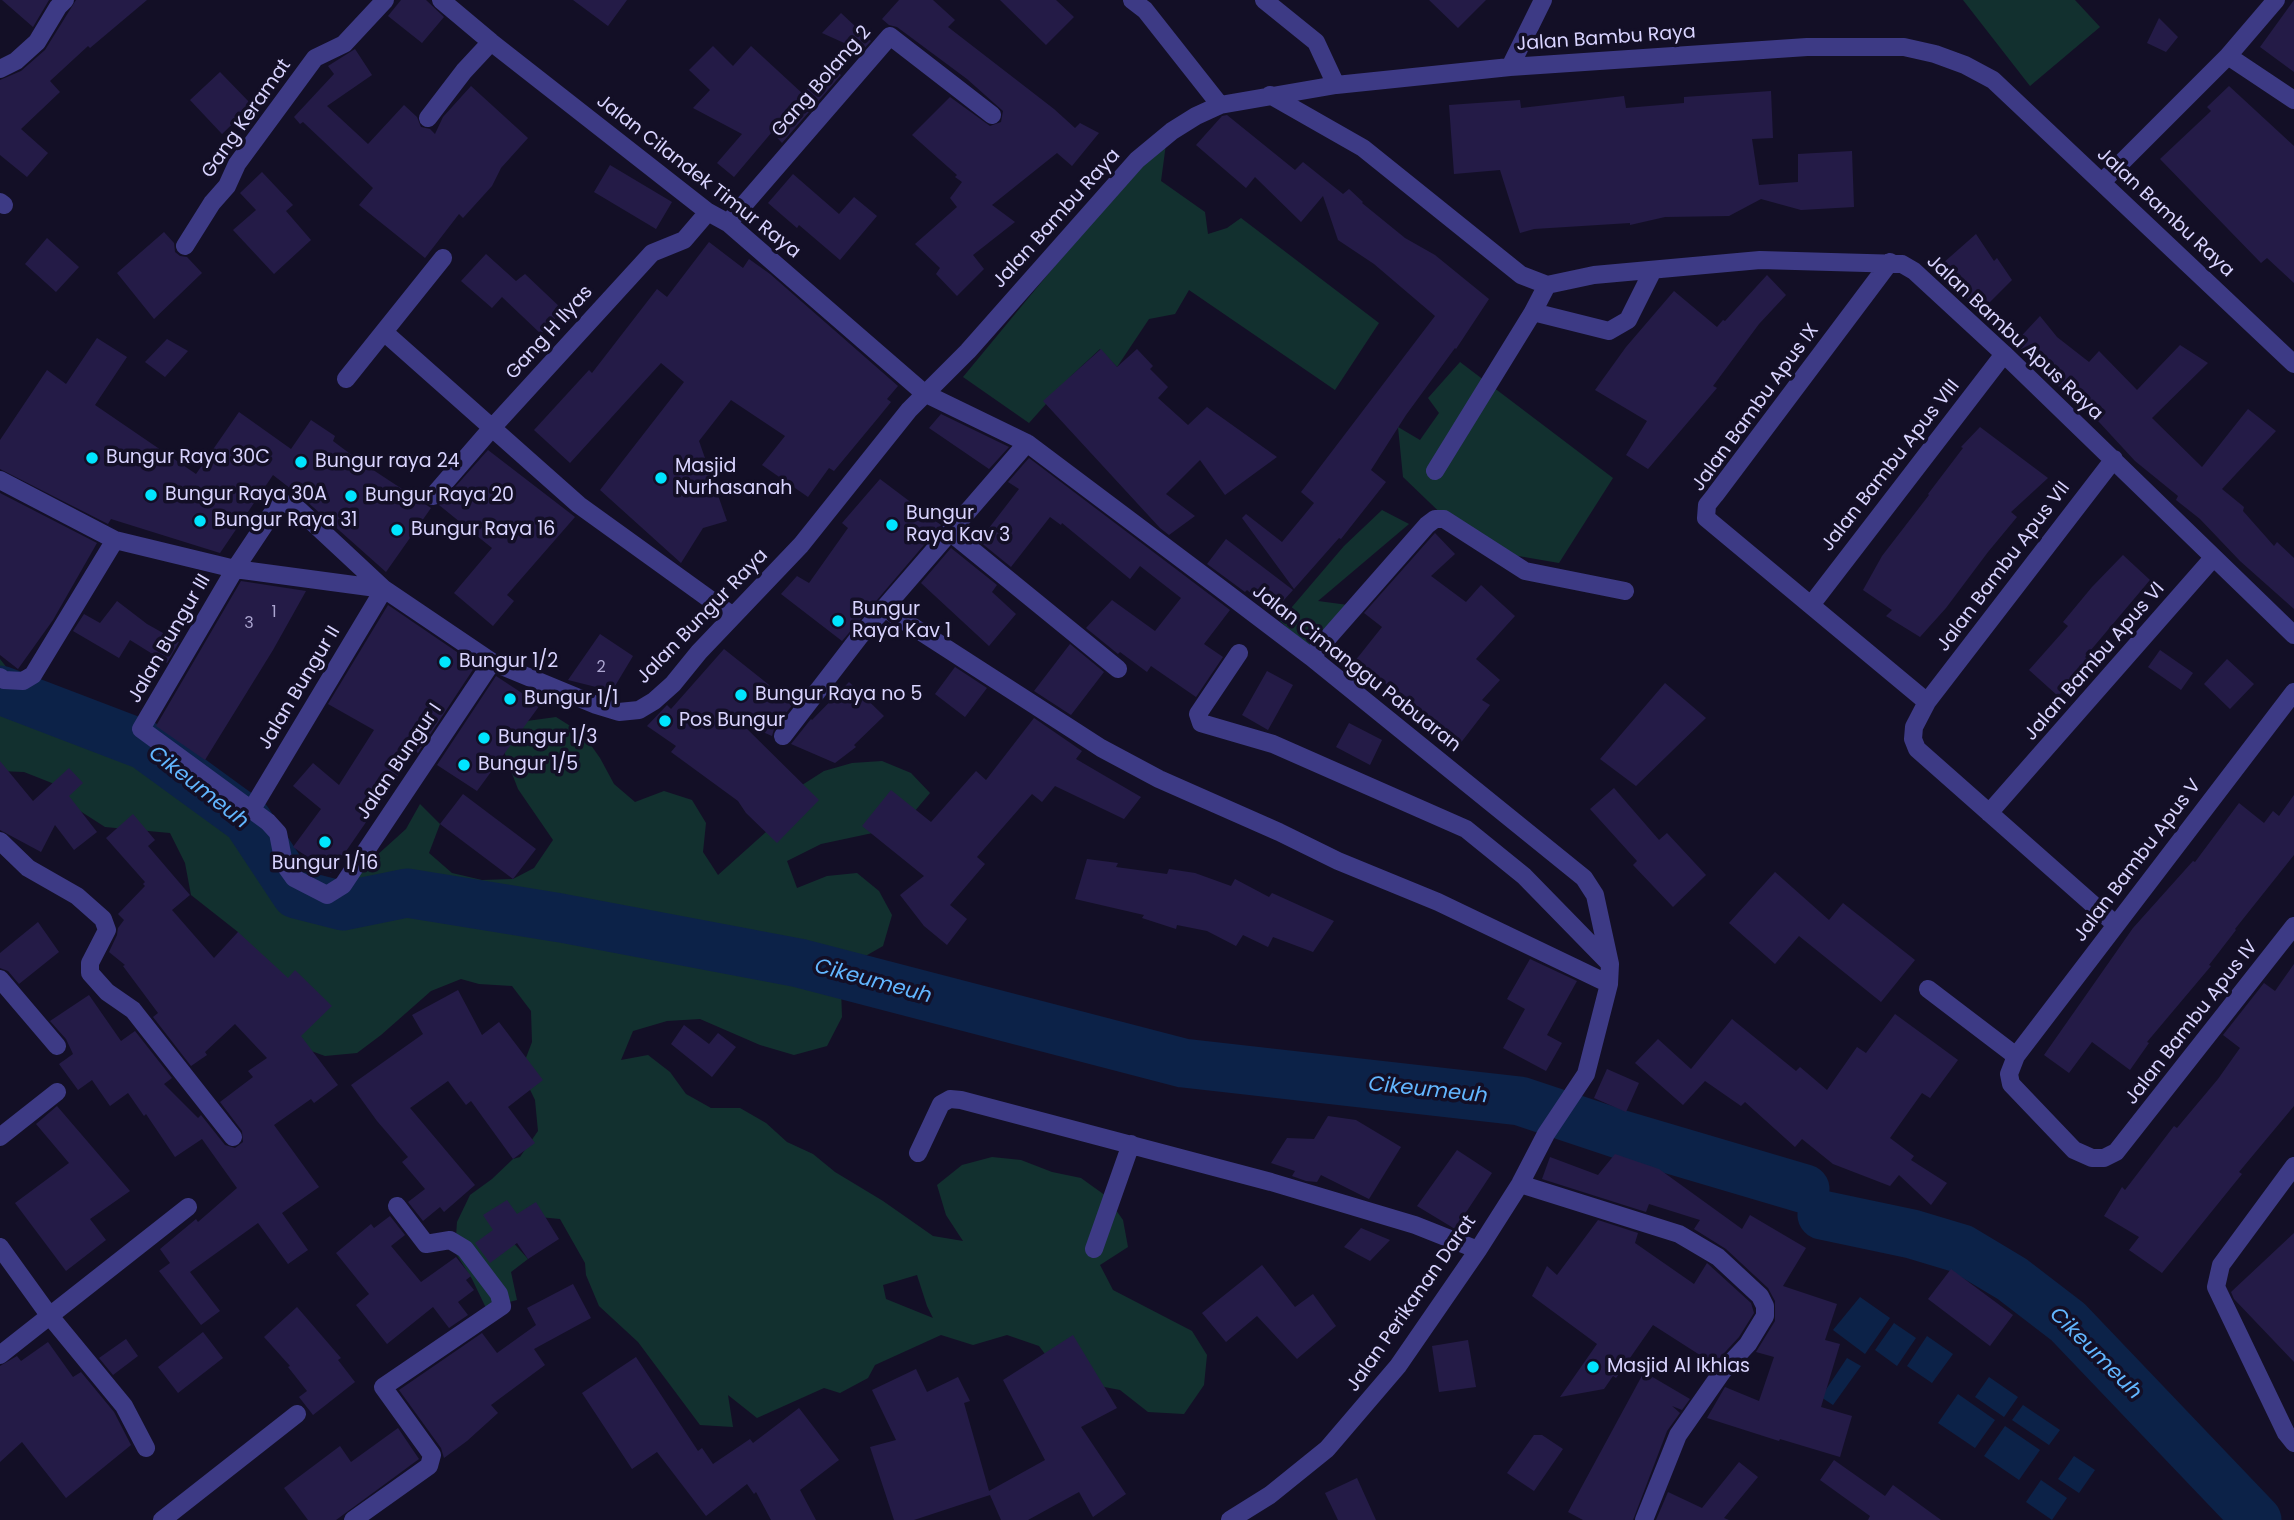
<!DOCTYPE html>
<style>
body{margin:0}
canvas{display:block;background:#130f26}
</style>
<canvas width="2294" height="1520"></canvas>
<script>
const context = document.querySelector('canvas').getContext('2d');
context.lineJoin = 'round';
function paint(path, color) {
  context.fillStyle = color;
  context.fill(path, 'evenodd');
}
function shape(rows) {
  const path = new Path2D();
  for (const r of rows) {
    path.moveTo(r[0], r[1]);
    for (let i = 2; i < r.length; i += 2) path.lineTo(r[i], r[i + 1]);
  }
  return path;
}
function stroke(path, color, width, dash) {
  context.strokeStyle = color;
  context.lineWidth = width;
  context.lineCap = dash ? 'butt' : 'round';
  context.setLineDash(dash || []);
  context.stroke(path);
}
function write(font, color, halo, rows, align = 'center') {
  context.font = font + ' Poppins,sans-serif';
  context.lineWidth = 7;
  context.setLineDash([]);
  context.textBaseline = 'middle';
  context.strokeStyle = halo;
  context.fillStyle = color;
  for (const [text, x, y, turn = 0] of rows) {
    context.save();
    context.translate(x, y);
    context.rotate((+turn || 0) * Math.PI / 180);
    context.textAlign = isNaN(turn) ? turn : align;
    if (halo) context.strokeText(text, 0, 0);
    context.fillText(text, 0, 0);
    context.restore();
  }
}
const green = shape([
 [1963,0,2075,0,2100,27,2030,86],
 [1168,129,1161,181,1205,212,1208,234,1227,228,1241,218,1379,323,1335,390,1189,290,1175,314,1149,319,1117,367,1100,349,1071,376,1029,423,963,377],
 [1460,362,1613,478,1559,563,1478,549,1403,477,1398,427,1420,440,1439,413,1428,398],
 [1382,510,1409,524,1318,601,1348,605,1310,649,1280,621,1344,546],
 [0,659,36,705,65,709,98,707,123,722,140,748,144,745,196,775,268,828,314,894,351,885,375,857,406,829,420,804,440,824,429,853,452,873,482,880,513,879,534,868,553,840,518,789,506,758,498,725,556,717,583,734,600,758,614,784,635,802,664,791,692,800,706,823,703,852,718,875,785,815,799,787,824,771,852,763,882,761,911,773,930,793,909,818,882,831,821,844,787,861,797,888,827,876,857,873,879,891,892,915,883,946,855,962,841,989,842,1017,827,1046,794,1055,760,1045,700,1019,667,1021,633,1031,621,1060,648,1055,670,1072,686,1094,711,1108,740,1108,766,1123,787,1142,813,1154,835,1172,883,1201,933,1236,963,1241,946,1215,937,1185,962,1165,992,1157,1021,1160,1052,1172,1081,1178,1106,1196,1123,1220,1128,1247,1100,1265,1113,1290,1192,1331,1207,1355,1204,1385,1184,1414,1148,1412,1120,1390,1089,1384,1058,1371,1039,1346,1007,1335,973,1345,941,1335,875,1365,868,1378,840,1393,824,1388,757,1418,728,1395,733,1427,700,1425,638,1342,599,1306,586,1275,585,1263,560,1219,529,1216,509,1238,528,1259,511,1272,517,1300,486,1308,472,1279,455,1252,457,1222,470,1195,492,1179,513,1159,520,1157,538,1131,535,1100,521,1071,532,1042,531,1011,512,986,479,984,461,979,431,991,381,1035,357,1053,325,1056,292,1044,237,942,238,932,191,895,185,863,170,833,105,827,77,809,57,785,24,772,0,771],
 [917,1275,927,1306,933,1318,886,1299,883,1285]
]);
const water = shape([
 [1860,1297,1890,1318,1865,1354,1833,1330],
 [1894,1323,1916,1338,1897,1366,1875,1350],
 [1927,1336,1953,1354,1932,1383,1907,1366],
 [1847,1358,1861,1366,1833,1405,1821,1397],
 [1989,1377,2018,1397,2004,1417,1975,1397],
 [1958,1394,1995,1420,1975,1448,1938,1423],
 [2023,1405,2060,1430,2049,1445,2012,1420],
 [2005,1426,2040,1450,2019,1480,1984,1456],
 [2074,1456,2095,1470,2079,1493,2058,1479],
 [2041,1480,2067,1498,2052,1520,2026,1502]
]);
const river = shape([
 [0,690,144,745,247,820,296,894,343,906,407,893,561,918,799,963,1183,1063,1520,1101,1619,1134,1805,1189],
 [1822,1215,1912,1234,1962,1249,2012,1279,2068,1322,2257,1520]
]);
const building = shape([
 [2,0,49,0,33,27],
 [76,0,147,0,90,48,88,46,50,81,60,92,21,129,48,153,27,177,0,155,0,80,21,71,45,50],
 [401,0,426,0,444,17,422,43,388,16],
 [573,0,627,0,608,26],
 [899,0,933,0,955,20,948,27,1054,109,1075,128,1080,123,1099,133,1072,166,1057,153,992,205,1015,222,973,255,984,269,957,296,936,274,940,268,915,244,957,207,950,198,962,182,955,177,957,175,912,135,950,97,990,126,1001,122,1003,111,967,79,897,27,889,25,882,19],
 [1000,0,1056,0,1074,17,1046,45],
 [1429,0,1486,0,1458,28],
 [2294,0,2294,72,2260,47],
 [841,13,871,41,862,51,822,33],
 [2159,18,2178,37,2166,52,2147,43],
 [713,46,733,66,751,46,803,94,828,65,841,75,782,143,772,132,734,177,717,163,742,134,693,108,710,90,689,70],
 [355,49,372,75,327,106,368,144,404,105,417,117,421,127,430,129,435,134,443,117,471,86,528,138,501,168,492,186,463,218,459,214,425,258,359,205,373,188,303,122,300,124,294,117,334,74,328,66],
 [220,72,252,105,222,134,190,100],
 [2229,86,2294,146,2294,283,2267,258,2261,263,2160,159,2211,111,2207,107],
 [1771,91,1773,138,1752,139,1759,185,1798,182,1798,154,1852,151,1854,207,1801,210,1761,199,1729,216,1665,217,1630,225,1630,223,1534,229,1520,233,1500,170,1454,174,1449,105,1520,100,1521,108,1624,96,1626,108,1684,103,1684,97],
 [1227,115,1295,170,1303,162,1343,194,1349,189,1363,202,1362,203,1405,238,1435,255,1489,299,1456,349,1455,348,1406,415,1371,470,1386,482,1341,539,1339,538,1294,589,1242,518,1246,514,1282,542,1314,503,1301,492,1435,316,1374,264,1338,240,1323,196,1301,222,1255,177,1246,188,1196,145,1222,116],
 [610,165,672,202,656,229,594,192],
 [262,172,293,205,286,211,311,240,274,274,233,230,256,210,240,193],
 [793,174,839,214,854,197,877,216,840,260,799,225,797,228,768,203],
 [164,232,174,243,175,252,180,256,187,257,202,273,154,319,117,273],
 [1976,234,1994,261,1997,258,2012,280,1980,312,1961,292,1942,264],
 [47,238,79,267,56,292,25,264],
 [709,242,743,268,749,259,770,274,898,386,887,399,891,402,878,418,834,471,829,468,808,497,762,465,785,436,731,400,699,441,727,521,703,528,681,563,600,490,684,382,661,363,570,463,534,430,589,370,592,373,657,289,667,297],
 [486,254,516,281,525,274,563,310,541,334,502,297,492,308,461,281],
 [1767,275,1786,295,1759,324,1713,386,1717,388,1648,469,1626,455,1647,421,1595,390,1626,347,1674,291,1717,327,1723,320,1725,321],
 [2040,316,2057,337,2089,362,2099,351,2137,390,2180,345,2208,363,2152,418,2202,467,2248,409,2276,431,2222,489,2244,507,2243,511,2274,546,2277,542,2294,558,2294,609,2240,561,2200,519,2176,500,2178,496,2135,461,2099,422,2040,370,2014,344],
 [97,338,127,357,95,405,196,474,239,412,291,449,311,420,335,436,333,441,361,462,431,508,386,572,304,499,273,475,220,553,111,519,108,524,0,469,0,440,47,370,66,384],
 [167,339,188,351,165,377,145,362],
 [1101,349,1117,367,1137,349,1153,366,1150,369,1168,387,1158,398,1188,425,1207,407,1277,457,1225,495,1200,460,1166,494,1195,516,1169,535,1160,528,1043,401],
 [941,414,1009,447,989,469,929,428],
 [1980,427,2048,478,2011,512,2017,517,1988,552,1946,608,1920,637,1886,616,1892,610,1863,590,1882,556,1929,495,1928,494,1963,448,1961,447],
 [488,450,575,517,507,595,514,601,493,626,454,593,492,548,439,505],
 [1029,458,1230,610,1204,644,1223,657,1196,697,1151,666,1147,672,1120,652,1118,654,1086,628,1112,600,1155,631,1181,598,1140,566,1130,579,1062,523,1061,525,1050,517,1011,567,979,541,1019,489,1008,482],
 [880,479,941,525,842,641,781,594,797,576,809,583,848,528,842,523],
 [0,493,97,543,53,620,18,669,0,655],
 [1435,533,1455,554,1431,576,1466,602,1481,585,1515,616,1476,659,1500,680,1482,700,1490,705,1456,749,1407,714,1413,707,1378,677,1367,686,1347,671,1382,627,1364,613],
 [1226,539,1293,590,1273,612,1247,590,1245,592,1207,564],
 [951,548,997,585,992,592,1016,614,989,646,921,583],
 [2123,555,2150,580,2085,657,2089,661,2058,696,2029,670,2068,626,2063,622,2092,587],
 [241,581,306,591,273,650,205,760,156,726],
 [117,601,147,624,179,642,167,663,130,640,119,658,73,631,84,614,100,623],
 [388,605,476,665,418,753,415,751,331,873,293,847,321,809,293,786,313,763,339,785,374,730,328,704],
 [600,634,633,656,612,691,568,680],
 [1070,644,1104,672,1071,715,1034,691],
 [724,649,793,704,774,729,772,736,740,722,819,800,777,843,746,813,738,801,671,752,676,746,647,726,667,705,671,709],
 [2160,650,2193,673,2181,690,2148,667],
 [2227,659,2254,684,2230,709,2204,684],
 [955,667,987,688,965,717,935,694],
 [1267,671,1293,685,1268,730,1242,715],
 [496,676,540,705,477,791,437,765],
 [849,682,884,716,854,745,856,747,835,763,791,744,811,719,812,720],
 [1665,683,1706,718,1636,786,1600,759],
 [1034,718,1082,751,1076,759,1141,797,1124,819,1055,786,1042,802,1032,794,977,857,985,864,950,905,967,919,947,945,924,926,900,895,924,876,862,826,891,790,931,822,976,771,986,780],
 [1349,723,1382,740,1370,765,1336,747],
 [0,761,33,801,69,768,83,783,69,796,97,832,74,850,55,825,41,852,0,830],
 [1614,788,1659,840,1667,833,1706,875,1673,907,1633,865,1637,861,1590,809],
 [463,794,536,849,513,879,440,824],
 [2294,795,2294,855,2235,929,2236,930,2209,965,2211,966,2147,1042,2149,1043,2130,1070,2092,1042,2069,1073,2044,1055,2133,928,2193,861,2195,862,2239,803,2264,823,2273,811,2279,816],
 [133,814,155,840,148,846,190,895,172,910,214,958,238,932,288,978,295,970,332,1006,301,1036,338,1085,314,1103,311,1099,274,1125,319,1187,282,1213,308,1250,288,1264,258,1223,190,1272,220,1311,201,1325,159,1271,170,1263,160,1249,196,1219,198,1222,237,1188,202,1139,175,1157,146,1114,144,1116,128,1093,110,1106,92,1080,78,1090,59,1064,73,1054,66,1039,50,1021,89,995,121,1041,135,1031,172,1078,164,1084,198,1118,201,1115,225,1145,235,1148,243,1142,242,1131,220,1102,253,1077,248,1071,267,1058,235,1024,205,1052,207,1055,191,1066,153,1017,158,1013,123,966,125,965,109,952,117,935,118,928,124,920,118,914,145,886,143,884,145,882,106,838],
 [1087,859,1118,863,1116,867,1167,874,1169,869,1195,873,1231,886,1235,879,1269,897,1272,893,1334,921,1313,952,1273,937,1268,947,1243,935,1236,946,1207,931,1177,925,1176,929,1142,918,1144,915,1075,899],
 [1775,872,1829,920,1843,903,1915,960,1881,1002,1799,936,1775,964,1729,923],
 [38,922,59,952,19,984,8,971,0,968,0,953],
 [1530,959,1577,981,1547,1035,1562,1043,1546,1071,1503,1048,1525,1009,1507,999],
 [2294,964,2294,1106,2239,1172,2242,1174,2162,1273,2129,1250,2139,1237,2104,1216,2122,1187,2125,1190,2174,1126,2177,1128,2218,1079,2240,1048,2223,1035,2264,983,2275,991],
 [458,990,482,1035,499,1022,543,1080,508,1107,535,1143,513,1159,471,1101,466,1105,448,1081,410,1108,475,1185,444,1212,440,1207,423,1221,408,1202,425,1189,402,1162,408,1157,377,1121,351,1085,423,1034,412,1015],
 [1895,1014,1958,1060,1930,1098,1922,1093,1890,1138,1914,1156,1911,1160,1947,1183,1931,1205,1899,1175,1890,1186,1833,1164,1802,1139,1795,1147,1745,1102,1741,1106,1705,1081,1683,1105,1635,1063,1658,1039,1691,1069,1732,1019,1796,1071,1800,1067,1827,1090,1857,1047,1866,1053],
 [684,1025,709,1044,718,1033,736,1047,712,1077,671,1044],
 [1607,1069,1639,1083,1626,1112,1594,1098],
 [57,1106,130,1191,90,1219,106,1240,66,1271,15,1203,69,1163,36,1124],
 [1328,1116,1356,1120,1401,1147,1369,1199,1321,1175,1317,1182,1306,1181,1292,1176,1295,1171,1271,1163,1287,1138,1314,1139],
 [1457,1150,1492,1173,1455,1229,1417,1206],
 [1615,1154,1659,1169,1742,1229,1750,1215,1806,1248,1783,1286,1837,1304,1825,1340,1840,1344,1821,1407,1852,1416,1840,1457,1780,1439,1779,1441,1707,1418,1725,1387,1759,1401,1774,1357,1756,1352,1775,1321,1775,1301,1768,1288,1726,1249,1694,1229,1700,1220,1649,1204,1646,1212,1542,1179,1550,1157,1598,1175],
 [507,1200,517,1214,536,1202,559,1239,528,1259,517,1243,490,1263,475,1243,493,1230,483,1215],
 [390,1216,405,1235,391,1246,421,1282,456,1257,471,1276,466,1280,474,1290,458,1302,468,1315,449,1328,433,1307,387,1344,356,1305,369,1294,336,1253,371,1224,374,1228],
 [1598,1220,1638,1233,1635,1243,1694,1284,1707,1263,1751,1303,1754,1313,1739,1337,1714,1364,1653,1325,1616,1378,1613,1376,1604,1389,1560,1397,1597,1344,1532,1296,1547,1266,1557,1275],
 [1361,1228,1390,1240,1370,1261,1344,1247],
 [2294,1233,2294,1362,2234,1299,2231,1292],
 [1262,1265,1295,1307,1313,1294,1336,1326,1297,1359,1257,1316,1226,1342,1202,1313],
 [1951,1269,2013,1315,1990,1346,1928,1299],
 [573,1284,591,1318,534,1349,545,1365,491,1405,498,1413,467,1441,444,1458,441,1448,399,1390,482,1333,497,1353,536,1325,527,1308],
 [297,1307,341,1358,338,1360,355,1382,313,1415,299,1397,307,1391,288,1367,290,1366,264,1337],
 [203,1332,223,1358,178,1393,158,1367],
 [1073,1335,1117,1408,1081,1427,1126,1494,1093,1517,1079,1492,1028,1520,1001,1520,990,1495,914,1520,894,1520,870,1447,896,1440,872,1390,916,1369,927,1392,958,1377,970,1401,964,1403,989,1491,1045,1460,1003,1380],
 [126,1339,138,1356,113,1375,99,1358],
 [1468,1340,1476,1387,1439,1392,1432,1346],
 [48,1342,73,1377,81,1372,114,1412,131,1445,66,1498,22,1442,0,1462,0,1366,17,1356,21,1361],
 [636,1357,698,1451,702,1448,713,1464,750,1439,753,1443,799,1408,839,1460,800,1490,816,1520,771,1520,756,1492,754,1494,747,1484,706,1516,657,1452,632,1469,582,1393],
 [1644,1372,1690,1399,1682,1410,1672,1406,1680,1413,1667,1431,1633,1520,1583,1520,1568,1512],
 [398,1428,419,1459,336,1520,308,1520,284,1488,340,1446,351,1462],
 [1534,1435,1542,1435,1563,1449,1534,1491,1507,1473],
 [1834,1460,1885,1496,1893,1485,1941,1520,1868,1520,1870,1516,1820,1480],
 [1739,1462,1758,1477,1724,1518,1729,1520,1656,1520,1668,1492,1702,1508],
 [1357,1478,1376,1520,1338,1520,1325,1493]
]);
const minor = shape([
 [441,0,491,42,708,212,728,223,924,393,1027,443,1224,591,1311,657,1584,878,1595,895,1610,964,1609,984,1586,1074,1546,1134,1520,1184,1478,1250,1398,1366,1327,1449,1270,1495,1230,1520],
 [1132,0,1145,10,1220,105],
 [1264,0,1316,42,1336,85],
 [2228,56,2294,100],
 [1510,67,1543,0],
 [0,69,16,61,37,42,58,7,65,0],
 [1270,95,1363,148,1521,275,1547,285,1594,275,1760,260,1902,264,1914,271,2004,354,2294,635],
 [428,118,464,71,491,42],
 [2102,182,2228,56,2276,0],
 [0,202,4,205],
 [728,223,890,36,992,115],
 [185,246,212,203,227,186,237,164,315,58,344,44,385,0],
 [1890,262,1715,495,1707,505,1706,518,1927,702],
 [1533,312,1609,331,1628,320,1653,270],
 [384,332,579,505,733,616],
 [346,379,443,258],
 [2114,459,1927,702,1914,727,1913,739,1917,749,2115,924],
 [1435,471,1533,312,1547,285],
 [0,480,115,540,235,569,384,589,492,662,596,705,619,712,639,710,654,701,673,684,699,652,801,545,909,410,968,351,1137,160,1172,131,1196,116,1220,105,1336,85,1510,67,1807,47,1904,47,1935,54,1965,65,1993,80,2294,364],
 [433,496,491,429,652,253,684,240,708,212],
 [950,532,1118,669],
 [1811,605,2004,354],
 [884,608,1101,748,1159,779,1279,832,1338,861,1438,902,1609,984],
 [1239,653,1198,714,1201,723,1273,744,1466,829,1524,876,1610,964],
 [1311,657,1427,525,1435,519,1444,519,1525,571,1625,591],
 [0,677,4,680,23,681,33,675,115,540],
 [2294,692,2016,1056,2009,1074,2011,1084,2074,1150,2092,1158,2104,1158,2116,1152,2294,926],
 [783,736,860,636,1027,443],
 [252,809,384,589,296,507,283,503,277,506,235,569,141,729,268,822,278,833,284,864,294,878,327,895,343,885,492,662],
 [1989,813,2213,558],
 [0,841,28,868,77,896,103,919,107,930,90,963,90,973,107,992,133,1010,233,1137],
 [0,979,57,1046],
 [1928,989,2016,1056],
 [0,1137,57,1092],
 [918,1153,941,1104,950,1099,961,1100,1271,1182,1415,1225,1478,1250],
 [2294,1166,2221,1265,2216,1287,2286,1433,2294,1443],
 [1520,1184,1679,1234,1718,1257,1760,1296,1765,1306,1765,1316,1748,1344,1722,1372,1678,1435,1644,1520],
 [0,1247,49,1315,124,1406,146,1448],
 [1094,1249,1131,1144],
 [0,1355,188,1207],
 [162,1520,297,1414],
 [353,1520,429,1466,432,1455,383,1387,502,1306,499,1294,465,1249,450,1240,426,1244,397,1206]
]);
const markers = [
 [92,458,7,"#00e5ff"],
 [301,462,7,"#00e5ff"],
 [661,478,7,"#00e5ff"],
 [151,495,7,"#00e5ff"],
 [351,496,7,"#00e5ff"],
 [200,521,7,"#00e5ff"],
 [892,525,7,"#00e5ff"],
 [397,530,7,"#00e5ff"],
 [838,621,7,"#00e5ff"],
 [445,662,7,"#00e5ff"],
 [741,695,7,"#00e5ff"],
 [510,699,7,"#00e5ff"],
 [665,721,7,"#00e5ff"],
 [484,738,7,"#00e5ff"],
 [464,765,7,"#00e5ff"],
 [325,842,7,"#00e5ff"],
 [1593,1367,7,"#00e5ff"]
];
const numberNames = [
 ["1",274,613],
 ["3",249,624],
 ["2",601,668]
];
const streetNames = [
 ["Jalan Bambu Raya",1606,39,-4],
 ["Gang Bolang 2",822,82,-49],
 ["Gang Keramat",247,119,-55],
 ["Jalan Cilandek Timur Raya",698,177,38],
 ["Jalan Bambu Raya",2165,213,43],
 ["Jalan Bambu Raya",1057,219,-48],
 ["Gang H Ilyas",550,333,-48],
 ["Jalan Bambu Apus Raya",2014,338,43],
 ["Jalan Bambu Apus IX",1756,408,-54],
 ["Jalan Bambu Apus VIII",1891,466,-52],
 ["Jalan Bambu Apus VII",2004,567,-53],
 ["Jalan Bungur Raya",703,617,-46],
 ["Jalan Bungur III",170,639,-60],
 ["Jalan Bambu Apus VI",2095,662,-49],
 ["Jalan Cimanggu Pabuaran",1356,669,38],
 ["Jalan Bungur II",300,688,-59],
 ["Jalan Bungur I",400,762,-56],
 ["Jalan Bambu Apus V",2138,861,-53],
 ["Jalan Bambu Apus IV",2192,1023,-52],
 ["Jalan Perikanan Darat",1412,1304,-55]
];
const poiNames = [
 ["Bungur Raya 30C",106,458],
 ["Bungur raya 24",315,462],
 ["Masjid",675,467],
 ["Nurhasanah",675,489],
 ["Bungur Raya 30A",165,495],
 ["Bungur Raya 20",365,496],
 ["Bungur",906,514],
 ["Raya Kav 3",906,536],
 ["Bungur Raya 31",214,521],
 ["Bungur Raya 16",411,530],
 ["Bungur",852,610],
 ["Raya Kav 1",852,632],
 ["Bungur 1/2",459,662],
 ["Bungur Raya no 5",755,695],
 ["Bungur 1/1",524,699],
 ["Pos Bungur",679,721],
 ["Bungur 1/3",498,738],
 ["Bungur 1/5",478,765],
 ["Bungur 1/16",325,864,"center"],
 ["Masjid Al Ikhlas",1607,1367]
];
const waterNames = [
 ["Cikeumeuh",198,788,38],
 ["Cikeumeuh",873,982,15],
 ["Cikeumeuh",1428,1091,6],
 ["Cikeumeuh",2095,1354,45]
];
paint(green, '#12302f');
paint(water, '#0c2248');
stroke(river, '#0c2248', 49);
paint(building, '#241b47');
stroke(minor, '#3d3a85', 18);
for (const [x, y, r, color] of markers) {
  const dot = new Path2D();
  dot.arc(x, y, r, 0, 2 * Math.PI);
  context.fillStyle = color;
  context.fill(dot);
  stroke(dot, '#130f26', 2.5);
}
write('16px', '#aca6d1', null, numberNames);
write('19px', '#d9d4ff', '#130f26', streetNames);
write('19px', '#d9d4ff', '#130f26', poiNames, 'left');
write('italic 21px', '#62b6ff', '#130f26', waterNames);
</script>
